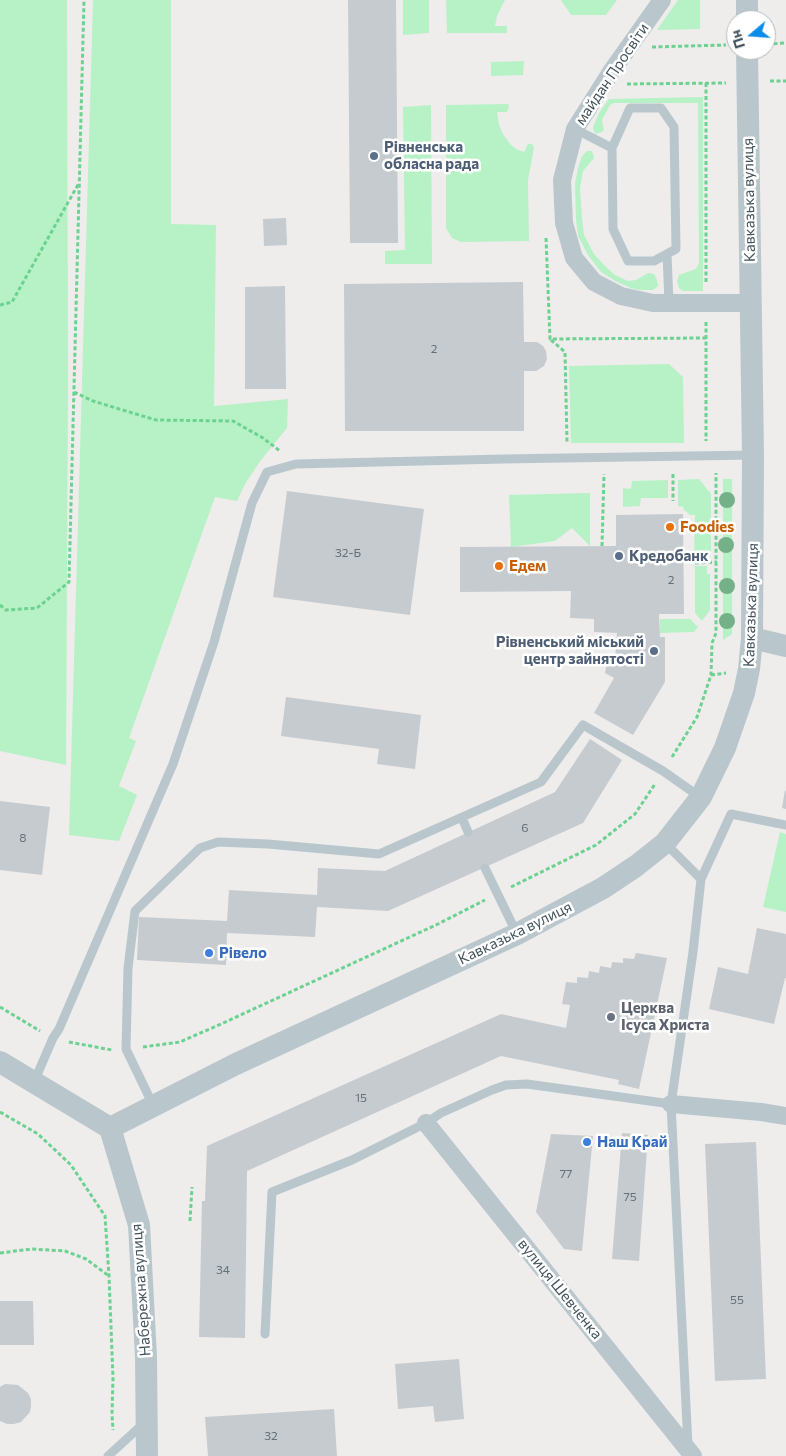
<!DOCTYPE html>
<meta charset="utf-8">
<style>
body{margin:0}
#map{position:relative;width:786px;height:1456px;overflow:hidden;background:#efecec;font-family:Commissioner,sans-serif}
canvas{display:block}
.north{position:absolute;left:726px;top:10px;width:50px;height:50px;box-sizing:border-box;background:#fff;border:1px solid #b4babd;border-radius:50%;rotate:252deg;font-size:14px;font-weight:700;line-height:20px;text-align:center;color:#43535b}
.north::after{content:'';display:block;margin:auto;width:18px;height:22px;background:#0b8cea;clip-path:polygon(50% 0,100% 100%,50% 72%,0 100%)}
</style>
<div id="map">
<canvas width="786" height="1456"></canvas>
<div class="north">Пн</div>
</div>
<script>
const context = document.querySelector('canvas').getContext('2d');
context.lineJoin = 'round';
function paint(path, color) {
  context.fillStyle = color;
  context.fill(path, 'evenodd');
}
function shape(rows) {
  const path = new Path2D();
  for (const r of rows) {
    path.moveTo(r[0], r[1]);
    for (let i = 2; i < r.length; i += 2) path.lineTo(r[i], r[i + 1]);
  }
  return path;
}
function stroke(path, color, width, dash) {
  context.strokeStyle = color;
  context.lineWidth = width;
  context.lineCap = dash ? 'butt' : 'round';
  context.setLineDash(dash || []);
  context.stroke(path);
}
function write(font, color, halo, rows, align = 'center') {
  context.font = font + ' Commissioner,sans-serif';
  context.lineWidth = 5;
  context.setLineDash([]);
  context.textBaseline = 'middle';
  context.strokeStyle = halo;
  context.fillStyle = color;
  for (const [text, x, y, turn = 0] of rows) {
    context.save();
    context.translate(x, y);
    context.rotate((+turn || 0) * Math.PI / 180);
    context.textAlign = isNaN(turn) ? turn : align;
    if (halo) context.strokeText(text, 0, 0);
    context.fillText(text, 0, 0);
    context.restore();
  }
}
const green = shape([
 [0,0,67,0,68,382,66,765,0,751],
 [93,0,171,0,171,224,216,225,214,406,288,399,287,428,261,460,245,484,237,501,215,497,129,738,136,741,119,786,137,795,119,841,69,835],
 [403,0,429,0,429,33,403,35],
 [446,0,505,0,497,16,495,26,507,26,507,33,447,33],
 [561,0,617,0,606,15,571,15],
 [678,0,700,0,700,29,657,30],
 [524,61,523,75,491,76,491,62],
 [703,97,703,291,683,291,679,288,677,281,679,275,696,269,699,263,698,103,614,103,610,105,602,120,604,130,602,132,595,134,593,127,599,113,609,99],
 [508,104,509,107,507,112,497,112,499,125,503,134,510,144,516,149,524,152,528,144,532,144,534,147,528,180,529,241,461,242,452,238,446,228,446,105],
 [431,105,432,264,385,264,385,251,405,250,403,107],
 [587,151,592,151,594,158,583,171,580,188,582,219,584,235,594,254,605,266,615,275,628,281,636,280,648,273,654,274,657,280,658,286,653,290,639,290,631,288,617,282,601,272,588,255,578,236,576,219,575,184,578,168,582,156],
 [669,364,683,377,684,443,571,443,569,366],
 [699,479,711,494,711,551,707,551,707,558,694,558,695,515,690,515,683,509,684,507,678,506,678,480],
 [723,479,732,479,732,634,723,640],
 [668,480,668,498,641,498,640,506,623,507,623,488,631,489,632,481],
 [590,493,590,546,572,528,555,541,511,547,509,495],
 [695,566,707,566,707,574,710,574,710,610,702,621,695,613],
 [660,619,690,619,698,627,694,632,660,633],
 [780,832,786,834,786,912,763,907]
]);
const building = shape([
 [348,0,396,0,398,243,350,243],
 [286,218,287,245,264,246,263,219],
 [523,282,524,342,537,342,543,346,546,351,547,359,544,366,536,371,524,371,524,431,345,431,344,284],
 [285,286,286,389,245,389,245,287],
 [287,491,424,509,410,615,273,597],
 [683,514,684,614,659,614,660,637,665,637,665,682,633,735,594,713,614,678,605,673,608,658,615,658,617,633,594,632,594,619,570,618,571,591,460,592,460,547,616,546,616,515],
 [286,697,421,715,415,769,377,764,379,749,281,736],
 [590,739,622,760,583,823,388,911,317,907,315,937,227,933,226,965,137,960,139,917,227,921,229,890,317,895,318,868,385,871,555,792],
 [785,790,786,791,786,809,782,808],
 [0,801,50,807,42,875,0,870],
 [757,928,786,934,786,978,785,978,774,1024,709,1009,718,967,748,974],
 [636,953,667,958,639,1089,618,1084,619,1080,501,1056,247,1171,245,1338,199,1337,202,1201,205,1201,207,1146,501,1014,566,1028,570,1005,562,1004,566,982,577,983,577,977,588,978,589,971,599,973,600,966,611,968,612,962,623,963,623,958,634,959],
 [622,1133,648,1135,639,1261,612,1259],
 [551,1134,593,1136,582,1251,564,1249,536,1212],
 [756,1142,766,1379,715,1381,705,1144],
 [0,1301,33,1301,34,1345,0,1345],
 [459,1359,464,1419,435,1422,433,1406,398,1409,395,1364],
 [5,1384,18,1385,28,1393,31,1399,31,1406,30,1412,21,1422,14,1424,7,1424,0,1421,0,1387],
 [334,1409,337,1456,208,1456,205,1417]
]);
const path = shape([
 [767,44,786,43],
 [652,47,726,45],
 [770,81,786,81],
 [706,83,706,283],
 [627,84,726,83],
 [546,238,550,339,706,338],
 [0,305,12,302,79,183],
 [706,322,706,441],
 [551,340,565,352,567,442],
 [74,392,93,401,156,420,233,421,263,438,280,451],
 [673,474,673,501],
 [602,546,604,474],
 [695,563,717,562],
 [0,605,6,610,37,608,69,582,84,0],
 [711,675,726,673],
 [672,757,697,717,711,675,712,643,716,633,716,473],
 [511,887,596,845,635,814,655,784],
 [0,1007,40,1031],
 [69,1042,112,1050],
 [143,1047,180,1042,221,1024,438,924,485,900],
 [0,1112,38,1134,71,1165,105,1216,109,1276,113,1378,112,1414,113,1430],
 [190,1221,192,1187],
 [0,1253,31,1249,65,1251,86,1259,109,1276]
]);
const service = shape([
 [575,129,612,148,613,229,628,261,654,261,676,249,674,127,661,108,630,108,612,148],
 [667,254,669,303],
 [462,818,468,832],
 [666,844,701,879],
 [485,868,517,934],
 [34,1082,53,1038,59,1029,173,764,214,642,252,503,267,472,296,464,503,459,753,455],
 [153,1105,126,1049,128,968,135,911,200,848,218,842,268,844,379,854,541,782,583,725,663,771,700,797],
 [265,1334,272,1192,352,1160,426,1123,441,1113,492,1090,506,1085,527,1084,671,1104],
 [688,1446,671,1104,693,952,701,879,731,814,786,825],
 [108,1456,143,1424]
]);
const minor = shape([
 [662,0,611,72,575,129,562,180,564,223,574,258,594,282,621,296,653,303,750,303],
 [671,1104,761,1112,786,1116],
 [426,1123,693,1456]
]);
const tertiary = shape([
 [747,0,747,20],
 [752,638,786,646],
 [0,1062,110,1128],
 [110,1128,236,1064,517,934,603,888,636,866,665,843,701,797,725,748,744,693,749,669,752,638,753,455,747,50],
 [110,1128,139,1225,146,1357,147,1456]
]);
const trees = [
 [727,500],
 [726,545],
 [727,586],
 [727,621]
];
const markers = [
 [374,156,5,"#5c6f8a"],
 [670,527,5,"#e8710a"],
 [619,556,5,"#5c6f8a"],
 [499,566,5,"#e8710a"],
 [654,651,5,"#5c6f8a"],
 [209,953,5,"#3f7fe0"],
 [611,1017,5,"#6b7280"],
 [587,1142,5,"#3f7fe0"]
];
const numberNames = [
 ["2",434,349],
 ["32-Б",348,553],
 ["2",671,580],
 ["6",525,828],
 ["8",23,838],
 ["15",361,1098],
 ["77",566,1174],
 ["75",630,1197],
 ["34",223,1270],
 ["55",737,1300],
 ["32",271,1436]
];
const streetNames = [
 ["майдан Просвіти",612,74,-56],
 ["Кавказька вулиця",749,200,-91],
 ["Кавказька вулиця",751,605,-88],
 ["Кавказька вулиця",515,933,-26],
 ["вулиця Шевченка",560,1289,51],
 ["Набережна вулиця",141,1290,-94]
];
const serviceNames = [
 ["Рівненська",384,147],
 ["обласна рада",384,164],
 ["Кредобанк",629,556],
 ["Рівненський міський",644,642,"right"],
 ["центр зайнятості",644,659,"right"]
];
const foodNames = [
 ["Foodies",680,527],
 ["Едем",509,566]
];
const shopNames = [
 ["Рівело",219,953],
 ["Наш Край",597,1142]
];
const worshipNames = [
 ["Церква",621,1008],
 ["Ісуса Христа",621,1025]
];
paint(green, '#b6f2c5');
paint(building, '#c6cbd0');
stroke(path, '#6cd291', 3, [4, 2.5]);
stroke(service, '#b9c7cd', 9);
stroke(minor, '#b9c7cd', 18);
stroke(tertiary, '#b9c7cd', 22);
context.fillStyle = '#74b189';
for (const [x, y] of trees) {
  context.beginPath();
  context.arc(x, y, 8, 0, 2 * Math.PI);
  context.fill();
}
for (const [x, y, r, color] of markers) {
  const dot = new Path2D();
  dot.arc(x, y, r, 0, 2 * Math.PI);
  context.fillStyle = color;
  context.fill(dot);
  stroke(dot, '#fff', 2);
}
write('12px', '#647178', null, numberNames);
write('15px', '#43535b', '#fff', streetNames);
write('bold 15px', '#4e5e75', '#fff', serviceNames, 'left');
write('bold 15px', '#c56008', '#fff', foodNames, 'left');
write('bold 15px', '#366cbe', '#fff', shopNames, 'left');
write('bold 15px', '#5b616d', '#fff', worshipNames, 'left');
</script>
